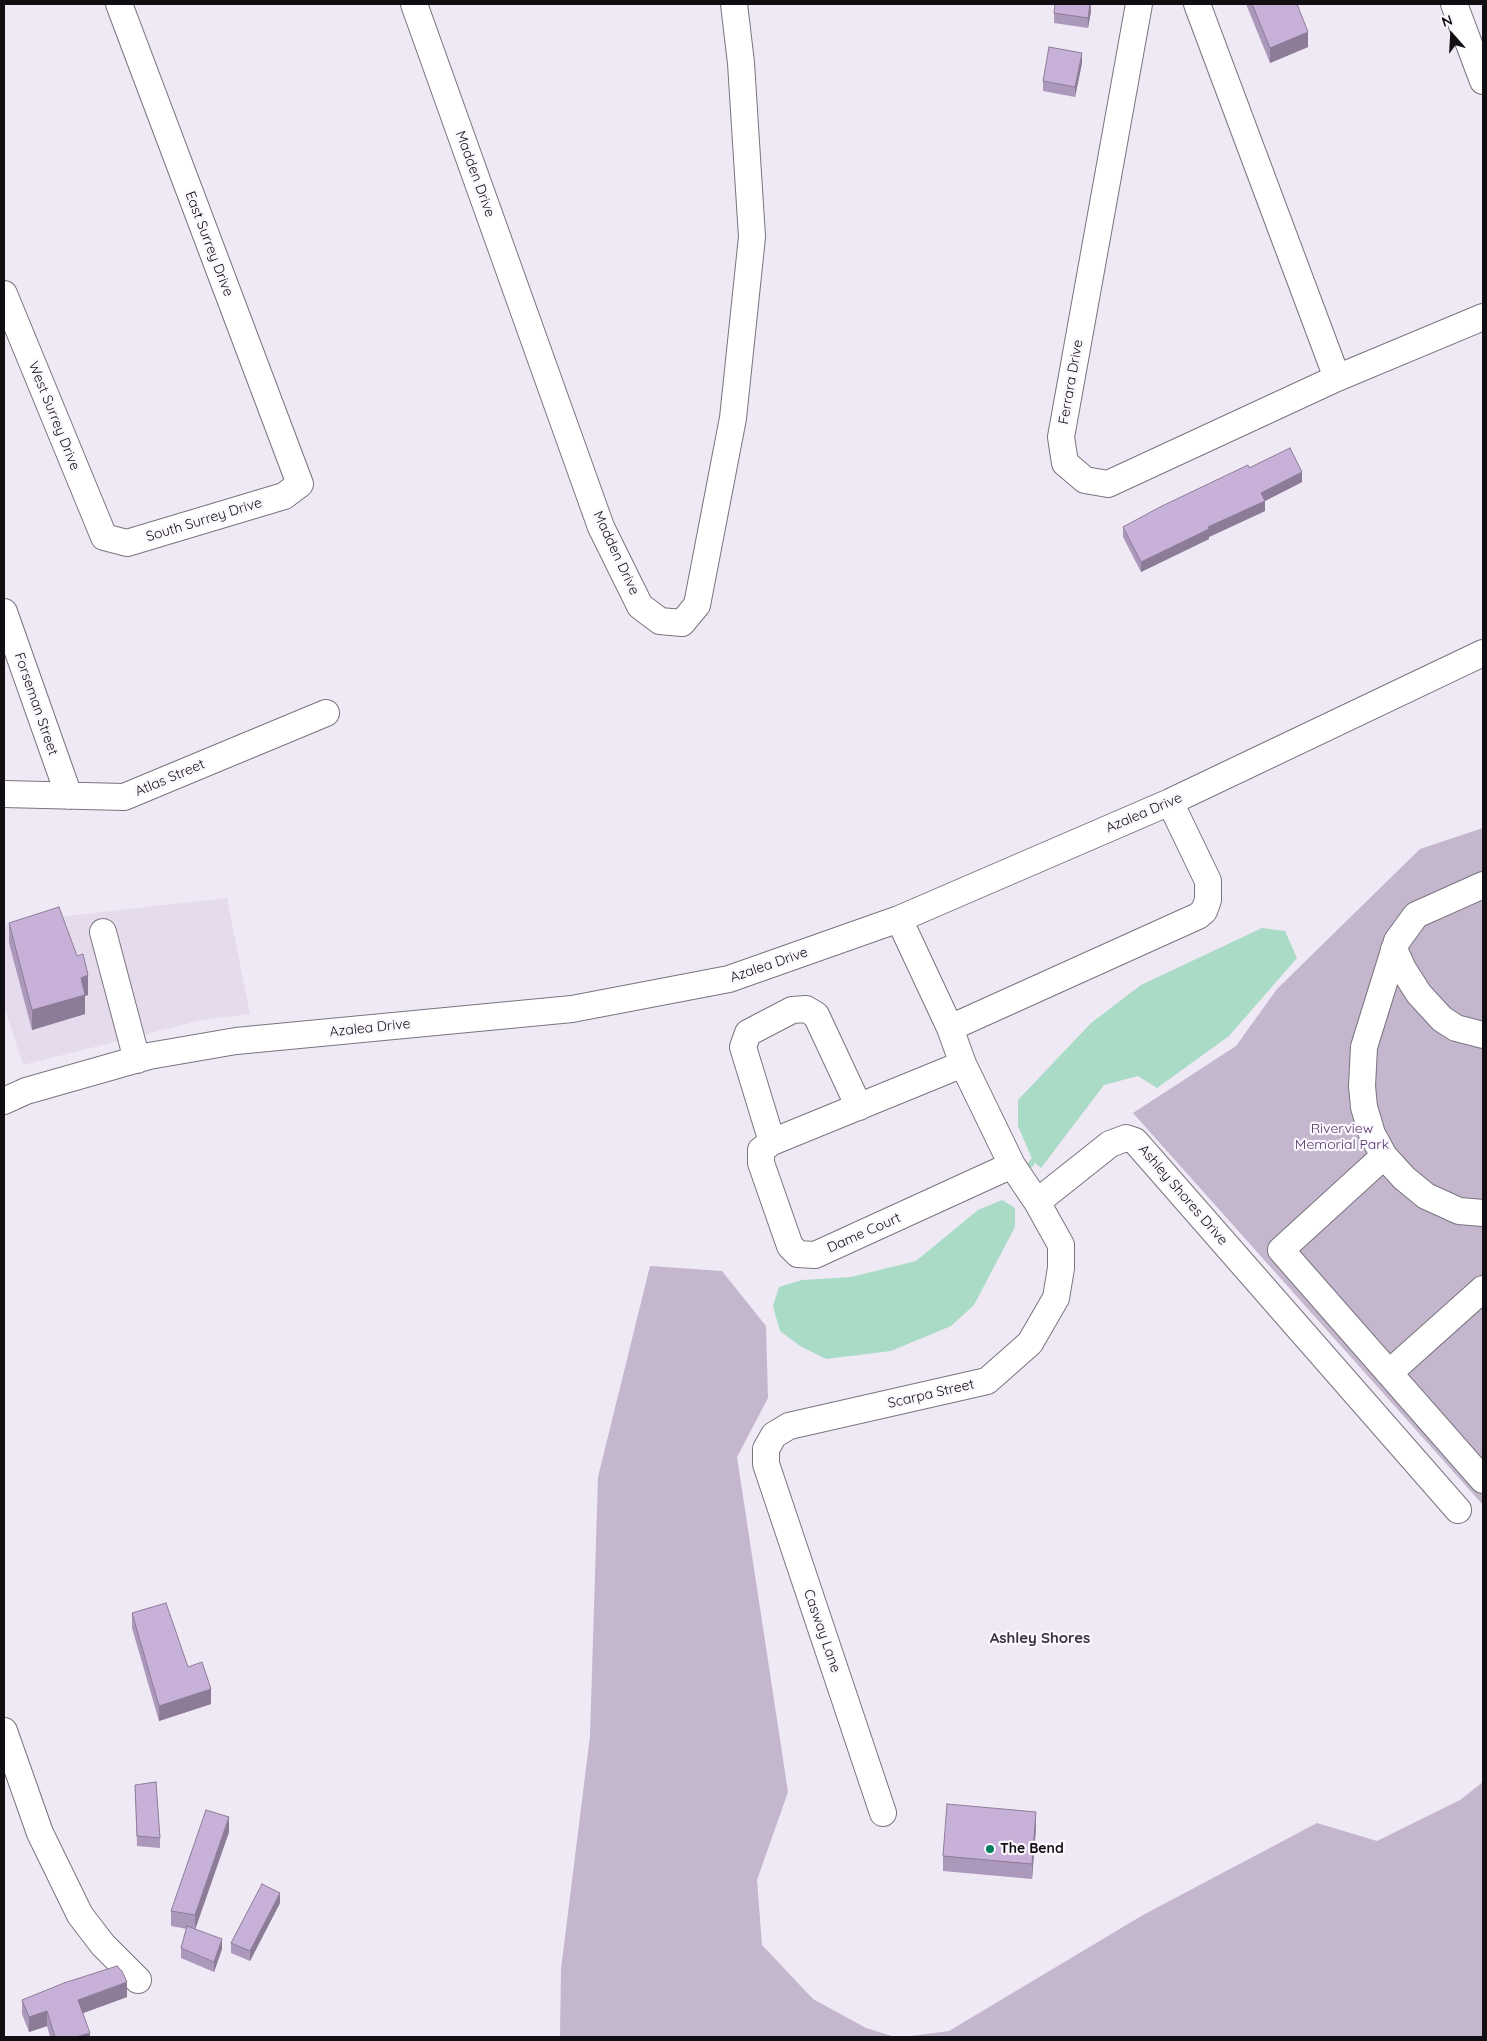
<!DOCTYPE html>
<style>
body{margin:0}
#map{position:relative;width:1487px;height:2041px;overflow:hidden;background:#efe8f5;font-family:Quicksand,sans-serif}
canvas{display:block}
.frame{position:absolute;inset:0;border:5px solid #100e12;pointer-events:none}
.north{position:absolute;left:1427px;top:10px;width:50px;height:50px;-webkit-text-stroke:4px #fbf7fe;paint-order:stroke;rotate:341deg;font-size:14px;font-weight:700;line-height:20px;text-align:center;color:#100e12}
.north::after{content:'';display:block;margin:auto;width:18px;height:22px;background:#100e12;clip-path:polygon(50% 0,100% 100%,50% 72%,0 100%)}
</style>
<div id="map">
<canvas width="1487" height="2041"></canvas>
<div class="frame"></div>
<div class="north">N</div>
</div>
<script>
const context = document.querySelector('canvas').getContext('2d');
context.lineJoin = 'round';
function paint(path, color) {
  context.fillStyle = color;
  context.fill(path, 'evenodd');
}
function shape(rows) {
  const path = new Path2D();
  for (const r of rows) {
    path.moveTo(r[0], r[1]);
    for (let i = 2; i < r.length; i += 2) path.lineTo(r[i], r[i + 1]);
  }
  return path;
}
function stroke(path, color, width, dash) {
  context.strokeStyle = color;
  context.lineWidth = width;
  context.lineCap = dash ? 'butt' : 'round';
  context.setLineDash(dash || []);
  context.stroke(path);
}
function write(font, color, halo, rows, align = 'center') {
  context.font = font + ' Quicksand,sans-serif';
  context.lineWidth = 4.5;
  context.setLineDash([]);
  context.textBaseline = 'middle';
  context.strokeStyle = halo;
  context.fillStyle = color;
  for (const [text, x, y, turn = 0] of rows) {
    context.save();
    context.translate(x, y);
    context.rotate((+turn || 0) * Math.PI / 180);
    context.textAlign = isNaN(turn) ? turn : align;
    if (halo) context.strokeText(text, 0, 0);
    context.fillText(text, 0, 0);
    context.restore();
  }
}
const built = shape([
 [227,898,250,1014,202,1020,23,1065,4,1006,4,925,22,921]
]);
const green = shape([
 [1483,828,1483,1505,1133,1113,1236,1046,1277,989,1420,849],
 [650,1266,722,1271,766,1326,768,1398,737,1457,788,1792,757,1880,762,1945,813,1999,866,2028,895,2037,560,2037,561,1969,590,1736,598,1477],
 [1483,1782,1483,2037,903,2037,949,2031,1143,1915,1317,1823,1377,1841,1460,1800]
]);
const water = shape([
 [1262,928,1285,931,1297,958,1229,1036,1157,1088,1138,1076,1104,1085,1041,1168,1033,1161,1018,1126,1018,1100,1091,1023,1141,985],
 [1002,1200,1015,1208,1015,1227,974,1305,951,1326,891,1351,826,1359,800,1346,780,1331,773,1306,779,1287,802,1280,851,1277,916,1261,978,1210]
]);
const stream = shape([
 [1030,1165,1033,1161]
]);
const minor = shape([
 [414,4,601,527,640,606,660,621,682,623,697,605,733,418,752,237,741,63,734,4],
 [1139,4,1061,437,1065,463,1085,480,1108,484,1337,378,1483,317],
 [1197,4,1337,378],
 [1454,4,1483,81],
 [4,294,104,537,127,543,284,496,300,484,119,4],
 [4,612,69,796],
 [4,794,124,797,326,713],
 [1483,885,1416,915,1397,941,1364,1047,1362,1086,1364,1107,1372,1134,1384,1156,1404,1178,1426,1196,1459,1211,1483,1213],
 [103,932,137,1060],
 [1394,949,1403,969,1419,994,1442,1019,1456,1028,1483,1035],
 [950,1028,1198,916,1204,911,1208,900,1208,881,1170,802],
 [963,1064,772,1142,761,1150,761,1163,790,1246,798,1254,815,1255,1012,1165],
 [4,1101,26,1091,149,1056,236,1041,572,1009,729,979,899,919,1170,802,1483,653],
 [772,1142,743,1047,748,1033,792,1010,806,1009,816,1015,859,1107],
 [1384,1156,1281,1250,1483,1480],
 [1037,1202,1110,1144,1126,1138,1135,1141,1458,1510],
 [1389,1373,1483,1289],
 [4,1731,40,1833,80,1915,103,1945,138,1980],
 [883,1813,766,1464,766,1449,774,1435,789,1426,987,1381,1030,1343,1056,1298,1061,1268,1061,1245,1037,1202,1012,1165,963,1064,950,1028,899,919]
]);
const wall = shape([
 [1091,4,1091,11,1088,28,1054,23,1054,13],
 [1246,4,1297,4,1308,47,1270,63],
 [1082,63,1075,97,1043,91,1043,81],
 [1249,468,1302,482,1265,501,1265,511,1209,537,1209,539,1141,572,1123,537,1123,527],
 [9,923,88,995,85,996,85,1014,32,1030,9,943],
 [132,1613,188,1667,211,1704,159,1721,132,1628],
 [135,1785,160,1838,160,1848,137,1846],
 [1036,1827,1032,1879,943,1871,943,1856],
 [229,1832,195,1929,222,1949,214,1972,181,1958,181,1948,187,1929,171,1926,171,1911],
 [280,1903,250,1961,231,1953,231,1943],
 [127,1997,83,2013,90,2037,50,2037,47,2026,29,2032,22,2014,22,2000]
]);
const shadedWall = shape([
 [1090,4,1091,11,1088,28,1088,18],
 [1308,32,1308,47,1270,63,1270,48],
 [1082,53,1082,63,1075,97,1075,87],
 [1302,472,1302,482,1265,501,1265,511,1209,537,1209,539,1141,572,1141,562,1208,527,1261,493],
 [88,975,88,995,85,996,85,1014,32,1030,32,1010,81,978],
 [211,1689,211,1704,159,1721,159,1706],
 [1036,1812,1036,1827,1032,1879,1032,1864],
 [229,1817,229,1832,195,1930,195,1915],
 [280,1893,280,1903,250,1961,250,1951],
 [222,1939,222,1949,214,1972,214,1962],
 [127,1982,127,1997,78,2015,78,2000],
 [47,2011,47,2026,29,2032,29,2017],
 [90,2033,90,2037,76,2037]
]);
const building = shape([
 [1055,4,1090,4,1088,18,1054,13,1055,4],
 [1252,4,1297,4,1308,32,1270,48,1252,4],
 [1049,47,1082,53,1075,87,1043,81,1049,47],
 [1290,448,1302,472,1261,493,1265,501,1208,527,1209,529,1141,562,1123,527,1160,507,1248,465,1249,468,1290,448],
 [59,907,77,956,83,954,88,975,81,978,85,995,32,1010,9,923,59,907],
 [166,1603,188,1667,202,1662,211,1689,159,1706,132,1613,166,1603],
 [156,1782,160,1838,137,1836,135,1785,156,1782],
 [947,1804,1036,1812,1032,1864,943,1856,947,1804],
 [206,1810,229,1817,195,1915,171,1911,206,1810],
 [262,1884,280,1893,250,1951,231,1943,262,1884],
 [187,1926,222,1939,214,1962,181,1948,187,1926],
 [117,1966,122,1971,127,1982,78,2000,90,2033,76,2037,55,2037,47,2011,29,2017,22,2000,64,1983,117,1966]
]);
const markers = [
 [990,1849,5,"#017e5d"]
];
const streetNames = [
 ["Madden Drive",475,174,70],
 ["East Surrey Drive",209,244,69],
 ["Ferrara Drive",1071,382,-80],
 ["West Surrey Drive",54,416,68],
 ["South Surrey Drive",204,520,-17],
 ["Madden Drive",616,553,65],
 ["Forseman Street",36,704,71],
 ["Atlas Street",170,778,-23],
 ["Azalea Drive",1144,813,-23],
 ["Azalea Drive",769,965,-19],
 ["Azalea Drive",370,1028,-6],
 ["Ashley Shores Drive",1183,1195,49],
 ["Dame Court",864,1233,-24],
 ["Scarpa Street",931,1394,-13],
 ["Casway Lane",822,1631,71]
];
const parkNames = [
 ["Riverview",1342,1129],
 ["Memorial Park",1342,1145]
];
const poiNames = [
 ["The Bend",1000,1849]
];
const neighbourhoodNames = [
 ["Ashley Shores",1040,1638]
];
paint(built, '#e5dbed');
paint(green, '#c3b6cd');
paint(water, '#a9dbc6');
stroke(stream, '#a9dbc6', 5.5);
stroke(minor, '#7a747f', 28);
stroke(minor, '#fff', 26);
paint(wall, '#ac98ba');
paint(shadedWall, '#8c7c97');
paint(building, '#c8b1d8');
stroke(building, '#8c7c97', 1);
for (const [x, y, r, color] of markers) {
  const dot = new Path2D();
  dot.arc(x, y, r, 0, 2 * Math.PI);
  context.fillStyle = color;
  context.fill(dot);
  stroke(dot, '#fbf7fe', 2);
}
write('14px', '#100e12', '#fbf7fe', streetNames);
write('14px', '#533466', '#fbf7fe', parkNames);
write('bold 14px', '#100e12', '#fbf7fe', poiNames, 'left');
write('bold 15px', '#3a343e', '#fbf7fe', neighbourhoodNames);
</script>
